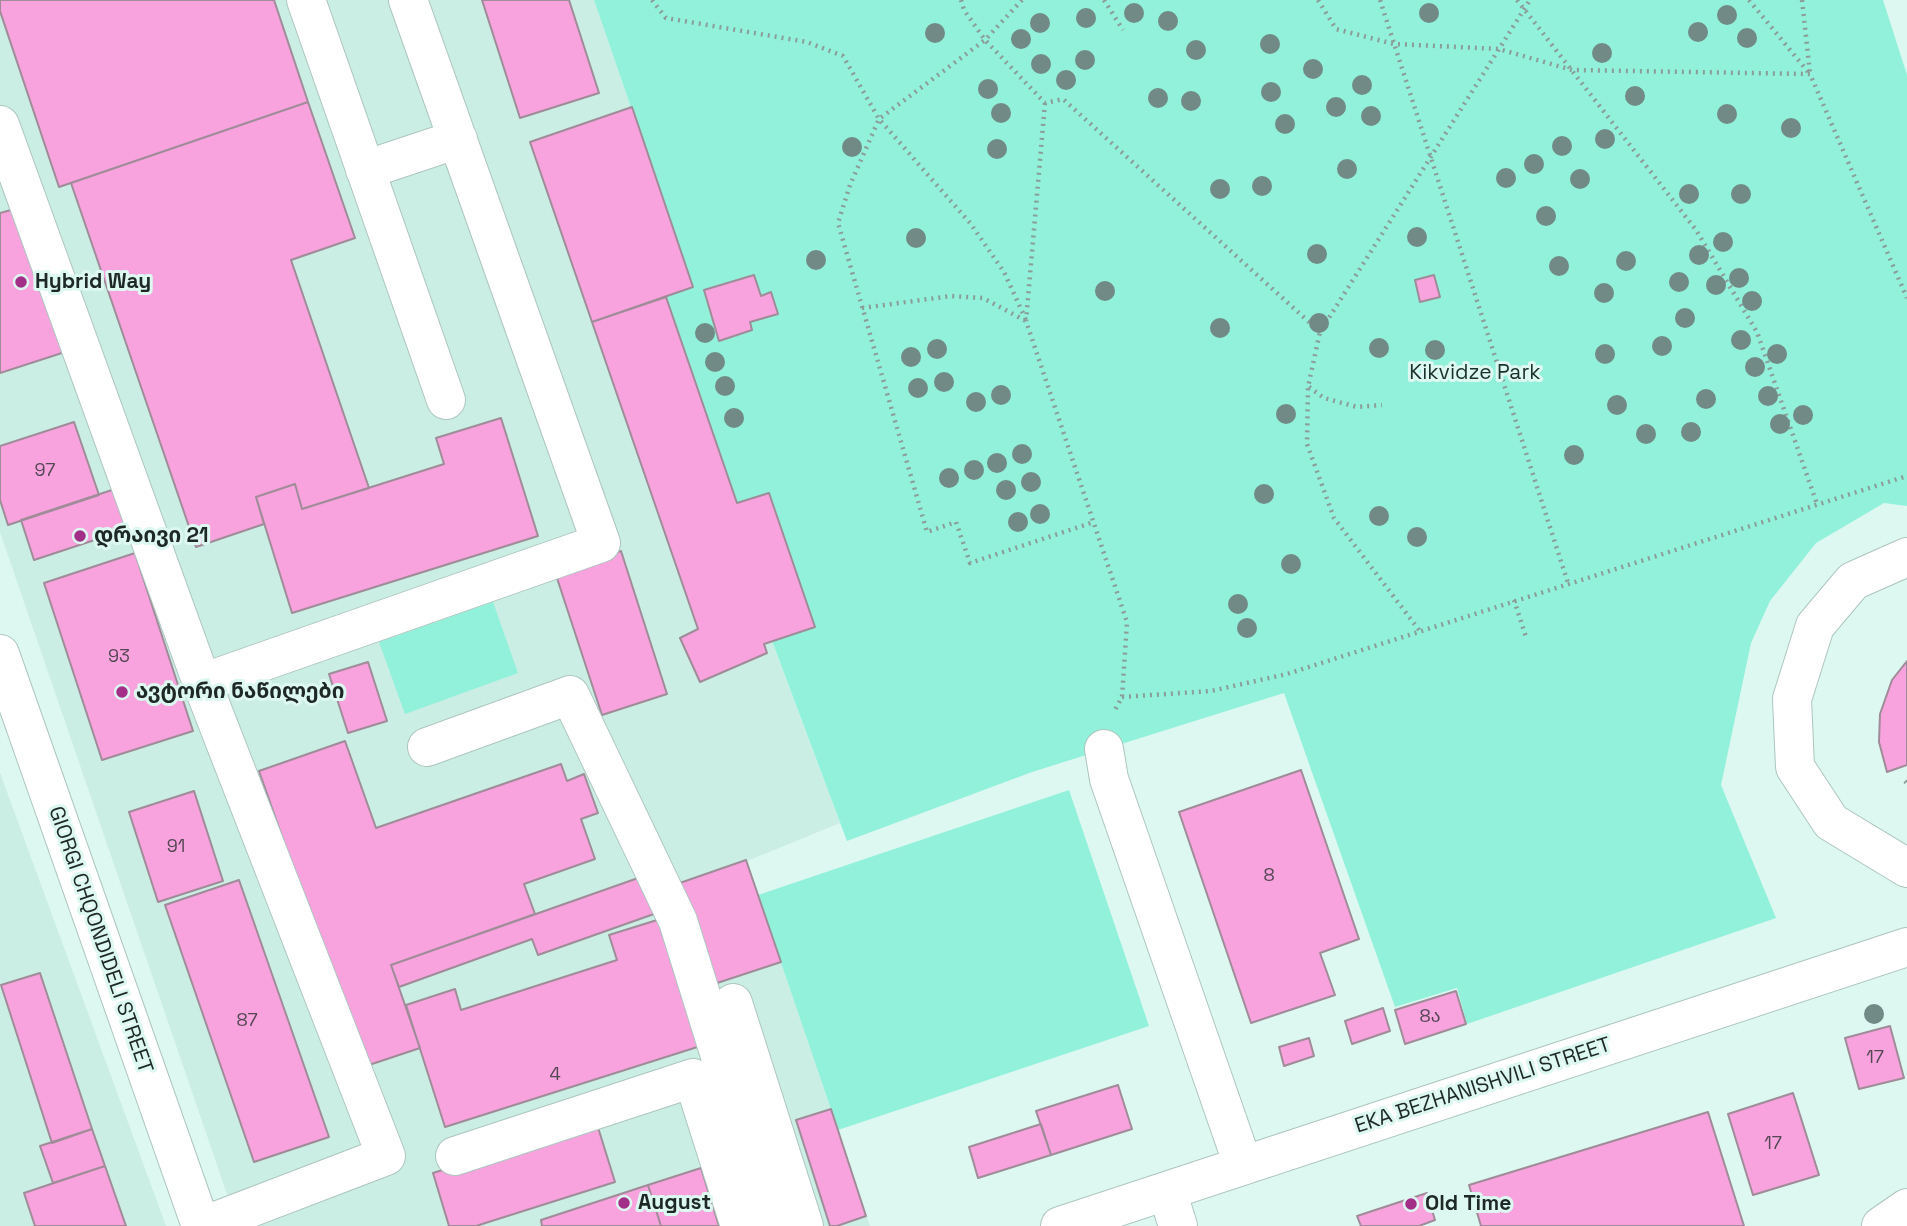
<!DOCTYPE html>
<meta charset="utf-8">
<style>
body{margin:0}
canvas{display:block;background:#ddf7f1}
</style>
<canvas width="1907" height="1226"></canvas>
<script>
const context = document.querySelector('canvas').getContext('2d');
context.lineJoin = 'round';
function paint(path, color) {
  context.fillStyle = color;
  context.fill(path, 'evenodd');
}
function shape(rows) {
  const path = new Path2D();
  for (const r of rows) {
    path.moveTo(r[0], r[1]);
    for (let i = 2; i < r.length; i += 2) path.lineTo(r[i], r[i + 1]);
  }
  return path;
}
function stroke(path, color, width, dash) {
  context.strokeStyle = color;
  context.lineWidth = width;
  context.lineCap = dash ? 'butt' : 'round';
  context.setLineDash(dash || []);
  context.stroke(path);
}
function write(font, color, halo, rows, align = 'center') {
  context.font = font + ' "Space Grotesk","Noto Sans Georgian",sans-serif';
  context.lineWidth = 6;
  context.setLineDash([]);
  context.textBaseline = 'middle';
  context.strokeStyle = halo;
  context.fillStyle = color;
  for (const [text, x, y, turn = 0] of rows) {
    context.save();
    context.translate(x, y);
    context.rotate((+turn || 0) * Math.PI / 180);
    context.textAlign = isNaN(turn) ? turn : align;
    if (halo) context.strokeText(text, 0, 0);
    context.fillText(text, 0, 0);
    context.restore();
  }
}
const built = shape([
 [0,0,594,0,693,287,666,297,738,503,769,493,815,627,772,642,840,823,747,861,870,1226,238,1226,0,532],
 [0,773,166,1226,0,1226]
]);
const green = shape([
 [594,0,1883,0,1907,75,1907,506,1884,503,1816,543,1770,601,1751,643,1721,785,1776,918,1467,1024,1457,988,1395,1007,1284,693,1032,772,847,841,772,641,815,626,769,493,737,503,666,297,693,287],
 [493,602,518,673,405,714,379,642],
 [1069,790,1149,1026,838,1130,758,895]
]);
const building = shape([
 [0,0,274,0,308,102,59,187,0,11,0,0],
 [482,0,569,0,599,93,520,118,482,0],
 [308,102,355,238,291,260,369,488,302,509,295,484,256,497,264,524,196,547,71,183,308,102],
 [632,107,693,287,592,322,530,142,632,107],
 [18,208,65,352,0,373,0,213,18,208],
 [754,275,761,296,771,292,778,314,750,322,752,330,719,341,704,290,754,275],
 [1434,275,1440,297,1420,302,1415,280,1434,275],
 [666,297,737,503,769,493,815,627,764,644,767,653,700,682,680,638,698,629,592,322,666,297],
 [501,418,538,536,292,613,256,497,295,484,302,509,444,464,436,438,501,418],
 [74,422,99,495,8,525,0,500,0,446,74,422],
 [115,489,128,529,34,560,21,520,115,489],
 [621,551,667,694,602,715,555,572,621,551],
 [135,553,193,731,102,760,44,583,135,553],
 [1907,661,1907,765,1887,772,1879,742,1880,714,1892,680,1907,661],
 [368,662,387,721,348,733,329,674,368,662],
 [345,741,376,828,561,764,567,781,584,774,598,813,581,819,595,859,524,884,535,914,391,965,420,1048,363,1067,259,771,345,741],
 [1301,770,1359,939,1320,953,1335,995,1251,1023,1179,812,1301,770],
 [194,791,223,881,158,902,129,812,194,791],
 [746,860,781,962,708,986,674,885,746,860],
 [641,877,654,914,538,955,532,939,399,987,391,965,641,877],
 [239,880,329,1137,254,1162,165,905,239,880],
 [670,916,710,1043,445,1127,406,1005,455,989,461,1010,617,960,609,935,670,916],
 [40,973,92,1129,52,1143,1,985,40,973],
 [1456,991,1466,1024,1405,1044,1395,1010,1456,991],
 [1383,1008,1390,1031,1352,1044,1345,1021,1383,1008],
 [1890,1026,1904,1078,1859,1089,1845,1038,1890,1026],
 [1309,1038,1314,1056,1284,1066,1279,1047,1309,1038],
 [1118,1085,1132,1129,1051,1155,1036,1111,1118,1085],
 [1793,1093,1819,1175,1753,1195,1728,1114,1793,1093],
 [831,1109,866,1216,837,1226,830,1226,796,1120,831,1109],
 [1708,1112,1744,1226,1481,1226,1469,1185,1708,1112],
 [596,1121,615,1182,476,1226,449,1226,433,1173,596,1121],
 [1041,1124,1051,1155,978,1178,969,1147,1041,1124],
 [92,1129,105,1166,53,1183,40,1146,92,1129],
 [105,1166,126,1226,35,1226,24,1193,105,1166],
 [701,1168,719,1226,661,1226,648,1185,701,1168],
 [648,1185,661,1226,542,1226,541,1220,648,1185],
 [1427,1193,1435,1220,1419,1226,1361,1226,1357,1216,1427,1193]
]);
const path = shape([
 [652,0,666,18,807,42,843,56,879,119,970,223,1004,272,1026,320],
 [961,0,964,10,985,40,1045,103,1063,99,1320,332],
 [1022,0,985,40,879,119,850,185,838,223,927,532,956,522,970,563,1094,522],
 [1104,0,1123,30],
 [1318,0,1336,29,1394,44,1499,49,1572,70,1810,74,1907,298],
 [1380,0,1568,583],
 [1517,0,1696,230,1757,332,1817,504],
 [1749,0,1809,73],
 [1802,0,1810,73],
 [1045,103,1026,321,1127,622,1122,697,1115,710],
 [862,308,951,296,983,298,1026,321],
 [1309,387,1324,398,1357,407,1382,405],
 [1514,600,1527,640],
 [1419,630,1334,518,1307,444,1308,387,1320,332,1530,0],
 [1122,697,1211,691,1287,674,1907,476],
 [1905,781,1907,783]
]);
const minor = shape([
 [306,0,446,400],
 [0,125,202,683,386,1156,203,1226],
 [365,170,458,139],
 [1907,557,1853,581,1815,626,1792,699,1795,767,1831,822,1907,868],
 [0,654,201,1226],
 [202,683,601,543,408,0],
 [427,747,570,695,678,921,773,1226],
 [1104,749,1109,779,1243,1165],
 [733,1003,804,1226],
 [455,1156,693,1078,740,1226],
 [1167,1191,1178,1226],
 [1060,1226,1907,947],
 [1881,1226,1907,1208]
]);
const trees = [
 [1134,13],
 [1429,13],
 [1727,15],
 [1086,18],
 [1168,21],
 [1040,23],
 [1698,32],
 [935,33],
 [1747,38],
 [1021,39],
 [1270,44],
 [1196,50],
 [1602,53],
 [1085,60],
 [1041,64],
 [1313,69],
 [1066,80],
 [1362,85],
 [988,89],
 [1271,92],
 [1635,96],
 [1158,98],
 [1191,101],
 [1336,107],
 [1001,113],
 [1727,114],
 [1371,116],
 [1285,124],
 [1791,128],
 [1605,139],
 [1562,146],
 [852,147],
 [997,149],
 [1534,164],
 [1347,169],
 [1506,178],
 [1580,179],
 [1262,186],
 [1220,189],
 [1689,194],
 [1741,194],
 [1546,216],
 [1417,237],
 [916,238],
 [1723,242],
 [1317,254],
 [1699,255],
 [816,260],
 [1626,261],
 [1559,266],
 [1739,278],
 [1679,282],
 [1716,285],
 [1105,291],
 [1604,293],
 [1752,301],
 [1685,318],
 [1319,323],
 [1220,328],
 [705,333],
 [1741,340],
 [1662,346],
 [1379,348],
 [937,349],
 [1435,350],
 [1605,354],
 [1777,354],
 [911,357],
 [715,362],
 [1755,367],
 [944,382],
 [725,386],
 [918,388],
 [1001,395],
 [1768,396],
 [1706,399],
 [976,402],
 [1617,405],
 [1286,414],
 [1803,415],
 [734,418],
 [1780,424],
 [1691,432],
 [1646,434],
 [1022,454],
 [1574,455],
 [997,463],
 [974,470],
 [949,478],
 [1031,482],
 [1006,490],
 [1264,494],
 [1040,514],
 [1379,516],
 [1018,522],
 [1417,537],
 [1291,564],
 [1238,604],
 [1247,628],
 [1874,1014]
];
const markers = [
 [21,282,7,"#a32e88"],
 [80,536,7,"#a32e88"],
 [122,692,7,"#a32e88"],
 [624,1203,7,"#a32e88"],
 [1411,1204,7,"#a32e88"]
];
const numberNames = [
 ["97",45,471],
 ["93",119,657],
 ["91",176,847],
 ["8",1269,876],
 ["8ა",1430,1017],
 ["87",247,1021],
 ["17",1875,1058],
 ["4",555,1075],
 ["17",1773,1144]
];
const poiNames = [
 ["Hybrid Way",35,282],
 ["დრაივი 21",94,536],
 ["ავტორი ნაწილები",136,692],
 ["August",638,1203],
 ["Old Time",1425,1204]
];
const parkNames = [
 ["Kikvidze Park",1475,373]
];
const streetNames = [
 ["GIORGI CHQONDIDELI STREET",100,940,71],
 ["EKA BEZHANISHVILI STREET",1483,1086,-18]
];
paint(built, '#caede4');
paint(green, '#92f1db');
paint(building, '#f8a3de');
stroke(building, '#9f8c98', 2);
stroke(minor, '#adc6bf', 40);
stroke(path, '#8a9d98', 4.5, [2, 5]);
stroke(minor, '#fff', 38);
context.fillStyle = '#728a85';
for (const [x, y] of trees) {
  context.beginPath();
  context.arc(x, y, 10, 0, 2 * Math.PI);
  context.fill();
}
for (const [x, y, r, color] of markers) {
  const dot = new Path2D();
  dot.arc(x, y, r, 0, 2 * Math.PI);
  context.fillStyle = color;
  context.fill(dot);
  stroke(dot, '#ddf7f1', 2.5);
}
write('18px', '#544753', null, numberNames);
write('bold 21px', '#1e2825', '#ddf7f1', poiNames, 'left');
write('21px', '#1b312c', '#ddf7f1', parkNames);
write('21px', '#1e2825', '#ddf7f1', streetNames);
</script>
